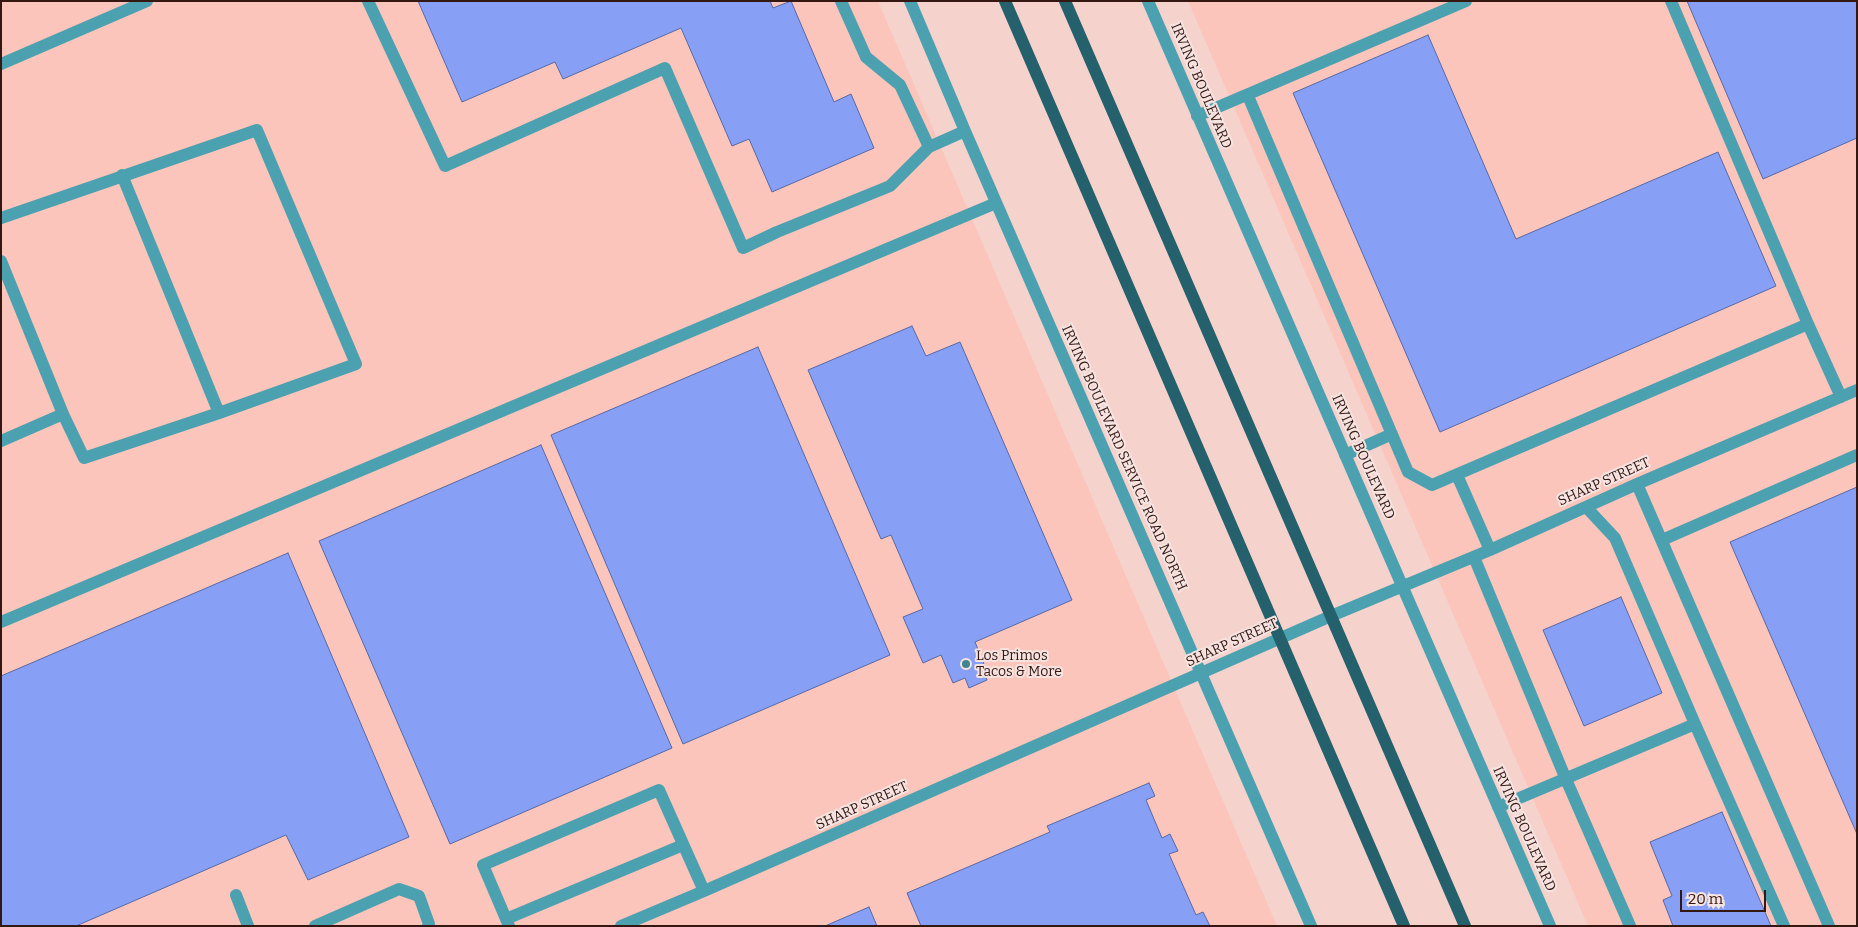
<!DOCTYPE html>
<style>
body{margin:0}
#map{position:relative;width:1858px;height:927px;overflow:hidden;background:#f5d2cc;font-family:Bitter,serif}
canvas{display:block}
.frame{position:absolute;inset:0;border:2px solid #351712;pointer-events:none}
.scale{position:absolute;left:1680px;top:890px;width:86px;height:22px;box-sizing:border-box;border:2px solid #351712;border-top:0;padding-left:6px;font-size:15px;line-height:18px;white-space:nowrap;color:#351712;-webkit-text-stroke:4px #f5e4e1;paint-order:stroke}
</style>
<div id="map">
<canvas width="1858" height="927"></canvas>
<div class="frame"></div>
<div class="scale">20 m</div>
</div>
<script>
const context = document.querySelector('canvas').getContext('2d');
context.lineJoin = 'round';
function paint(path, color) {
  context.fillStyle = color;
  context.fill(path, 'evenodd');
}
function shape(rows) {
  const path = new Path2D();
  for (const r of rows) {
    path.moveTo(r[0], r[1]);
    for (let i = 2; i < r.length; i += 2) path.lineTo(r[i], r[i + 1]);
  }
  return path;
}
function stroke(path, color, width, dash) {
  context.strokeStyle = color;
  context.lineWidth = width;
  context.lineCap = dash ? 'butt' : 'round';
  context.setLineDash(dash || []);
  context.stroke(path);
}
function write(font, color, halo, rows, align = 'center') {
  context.font = font + ' Bitter,serif';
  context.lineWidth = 4;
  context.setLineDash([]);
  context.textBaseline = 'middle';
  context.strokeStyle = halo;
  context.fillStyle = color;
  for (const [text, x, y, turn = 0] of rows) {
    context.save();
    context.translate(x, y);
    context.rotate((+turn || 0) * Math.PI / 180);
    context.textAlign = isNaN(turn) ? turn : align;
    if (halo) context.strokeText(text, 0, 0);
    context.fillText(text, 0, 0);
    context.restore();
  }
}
const built = shape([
 [1,1,878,1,1277,926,1,926],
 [1188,1,1857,1,1857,926,1588,926]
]);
const building = shape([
 [418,1,770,1,773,8,791,1,834,102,851,94,874,148,772,192,749,139,732,146,681,28,563,79,555,62,462,102,418,1],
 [1687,1,1857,1,1857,138,1763,179,1687,1],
 [1428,35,1516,239,1718,152,1776,286,1440,432,1293,93,1428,35],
 [912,326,926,356,960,342,1072,600,975,642,986,669,983,670,987,680,969,688,965,678,953,683,941,655,923,663,903,617,923,609,891,535,881,539,808,370,912,326],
 [758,347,890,655,683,744,551,435,758,347],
 [541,445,672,748,450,844,319,541,541,445],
 [1857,487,1857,834,1730,542,1857,487],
 [288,553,409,837,308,880,286,835,76,926,1,926,1,676,288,553],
 [1621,597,1662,693,1584,726,1543,630,1621,597],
 [1149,783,1155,796,1146,800,1162,838,1170,834,1178,851,1169,854,1196,915,1203,912,1210,926,921,926,907,893,1050,832,1047,826,1149,783],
 [1722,812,1771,926,1673,926,1663,900,1672,896,1650,842,1722,812],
 [869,907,877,926,825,926,869,907]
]);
const minor = shape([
 [368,1,445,166,665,68,743,248,777,232,890,186,929,147],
 [841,1,866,57,900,85,929,147,965,131],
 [910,1,965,131,1311,926],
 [1148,1,1550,926],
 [1671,1,1808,324,1841,397],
 [1,64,147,1],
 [1248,96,1408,472,1432,485,1808,324],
 [1197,116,1466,1],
 [122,175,219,413],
 [1,218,257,130,356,364,219,413,84,458,63,414],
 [1,261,63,414,1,441],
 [1345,455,1392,434],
 [1457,475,1490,550],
 [1637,484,1829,926],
 [1662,540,1857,455],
 [1474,557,1565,777,1630,926],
 [1,622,996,203],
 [1695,724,1784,926],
 [1498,807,1695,724,1615,538,1586,507],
 [236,895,248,926],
 [506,919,683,845],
 [315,926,399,889,419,896,429,924,428,926],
 [509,926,483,865,659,790,704,891],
 [621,926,704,891,1331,616,1490,550,1637,484,1857,390]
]);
const major = shape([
 [1005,1,1404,926],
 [1065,1,1465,926]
]);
const markers = [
 [966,664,5,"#3f8490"]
];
const streetNames = [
 ["IRVING BOULEVARD",1201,86,67],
 ["IRVING BOULEVARD",1363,457,66],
 ["IRVING BOULEVARD SERVICE ROAD NORTH",1124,458,66],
 ["SHARP STREET",1604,482,-24],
 ["SHARP STREET",1232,643,-24],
 ["SHARP STREET",862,806,-24],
 ["IRVING BOULEVARD",1524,829,66]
];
const poiNames = [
 ["Los Primos",976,656],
 ["Tacos & More",976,672]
];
paint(built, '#fcc5bb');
paint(building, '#87a0f6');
stroke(building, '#5769a6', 1);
stroke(minor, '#4ba1b0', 12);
stroke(major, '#24616c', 12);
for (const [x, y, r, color] of markers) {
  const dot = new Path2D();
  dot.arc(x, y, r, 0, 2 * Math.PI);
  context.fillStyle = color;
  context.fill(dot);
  stroke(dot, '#f5e4e1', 2);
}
write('14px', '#351712', '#f5e4e1', streetNames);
write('14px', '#351712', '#f5e4e1', poiNames, 'left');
</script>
